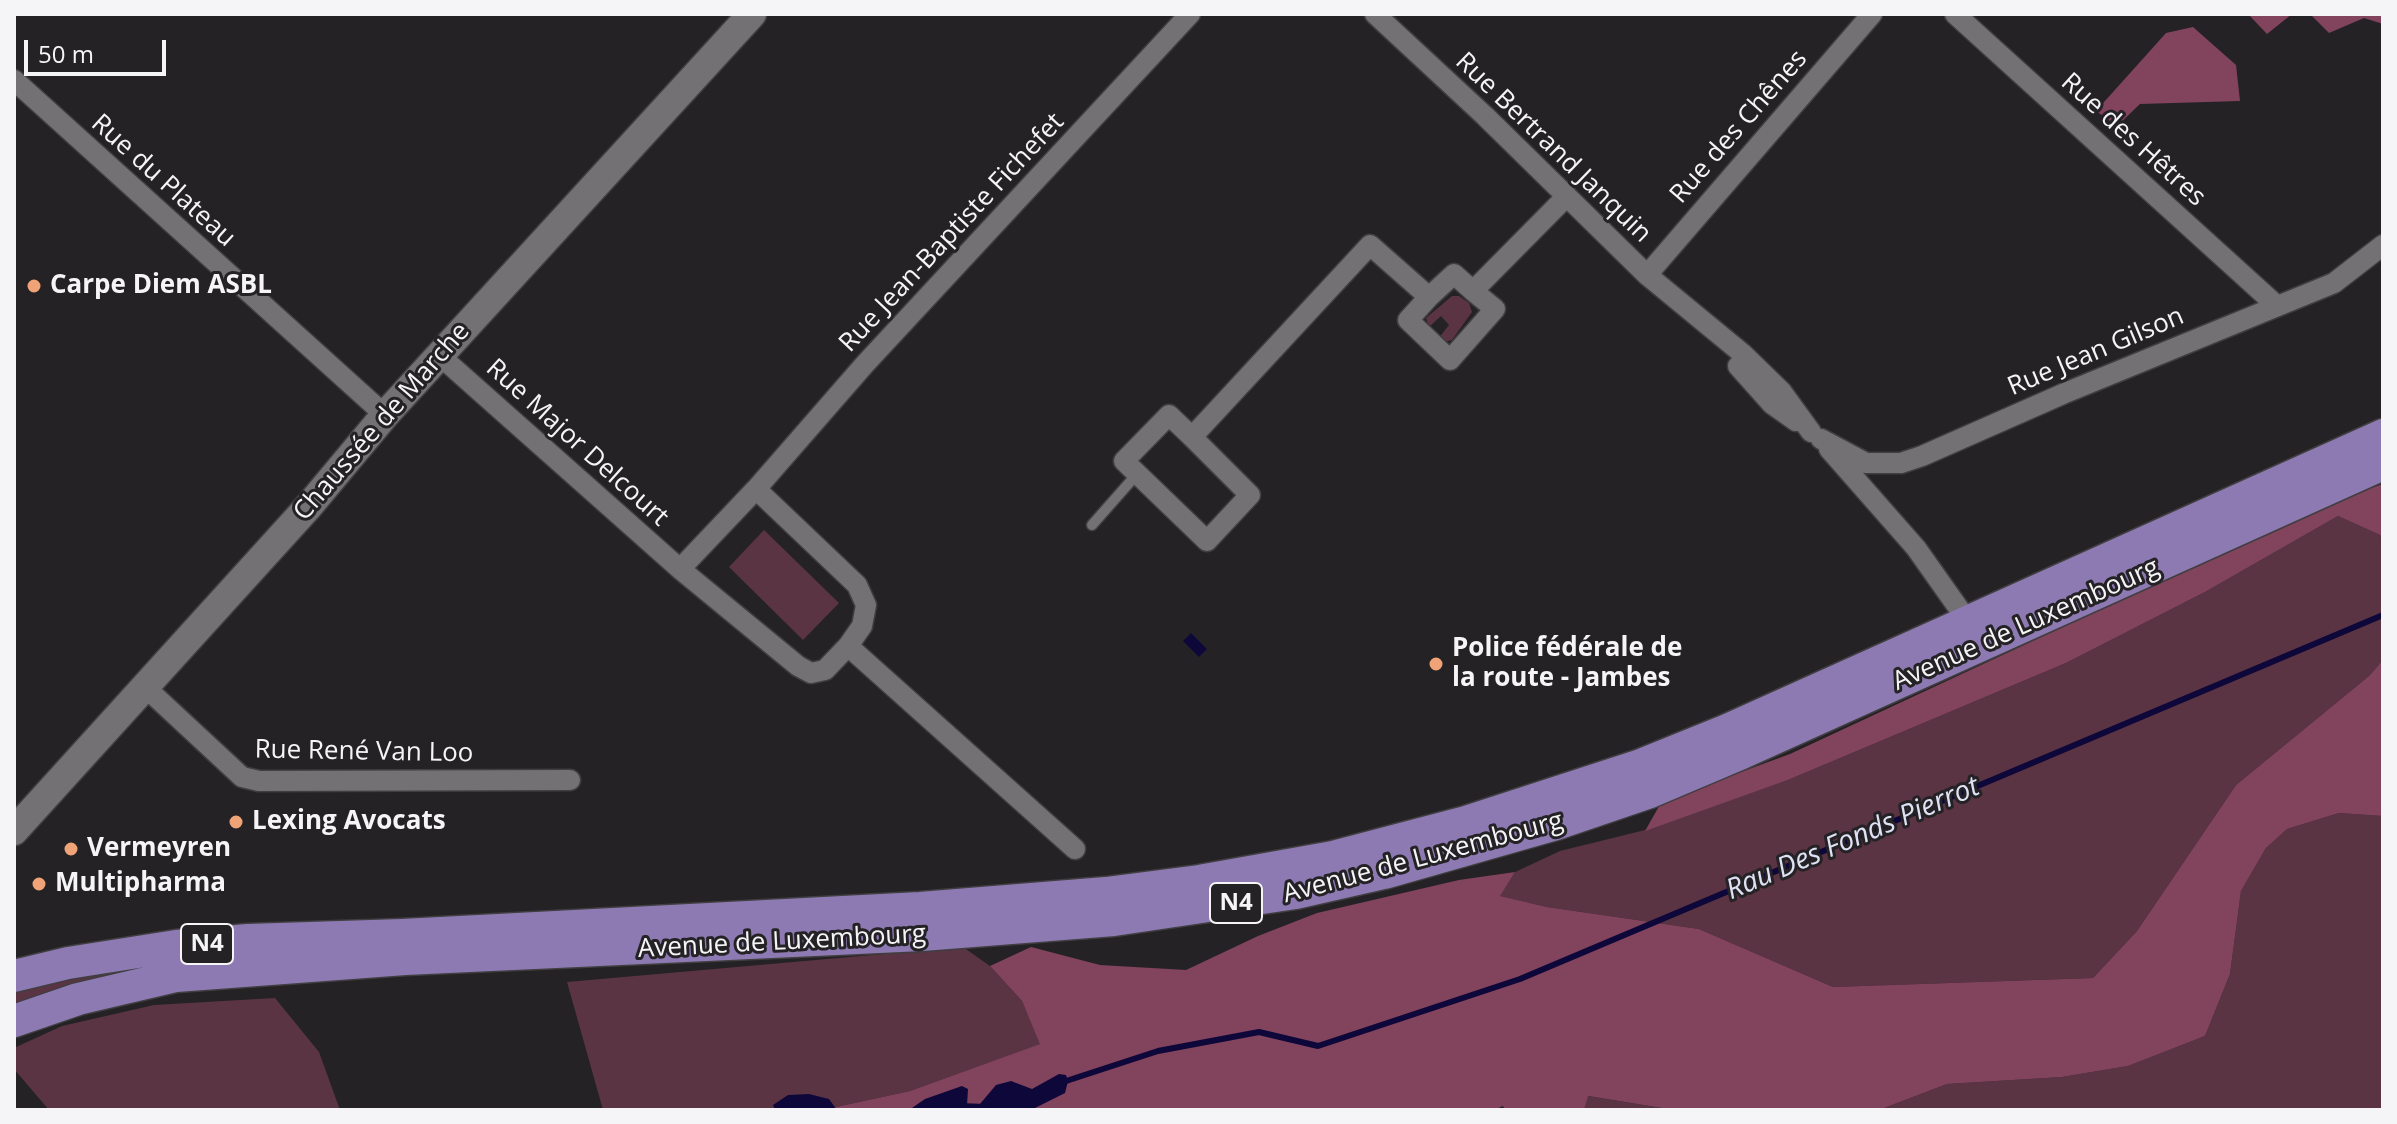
<!DOCTYPE html>
<meta charset="utf-8">
<style>
body{margin:0}
#map{position:relative;width:2397px;height:1124px;overflow:hidden;background:#242225;font-family:"Open Sans",sans-serif}
canvas{display:block}
.frame{position:absolute;inset:0;border:16px solid #f5f4f6;pointer-events:none}
.scale{position:absolute;left:24px;top:40px;width:142px;height:36px;box-sizing:border-box;border:4px solid #f5f4f6;border-top:0;padding-left:10px;font-size:24px;line-height:28px;white-space:nowrap;color:#f5f4f6;-webkit-text-stroke:6px #242225;paint-order:stroke}
</style>
<div id="map">
<canvas width="2397" height="1124"></canvas>
<div class="frame"></div>
<div class="scale">50 m</div>
</div>
<script>
const context = document.querySelector('canvas').getContext('2d');
context.lineJoin = 'round';
function paint(path, color) {
  context.fillStyle = color;
  context.fill(path, 'evenodd');
}
function shape(rows) {
  const path = new Path2D();
  for (const r of rows) {
    path.moveTo(r[0], r[1]);
    for (let i = 2; i < r.length; i += 2) path.lineTo(r[i], r[i + 1]);
  }
  return path;
}
function stroke(path, color, width, dash) {
  context.strokeStyle = color;
  context.lineWidth = width;
  context.lineCap = dash ? 'butt' : 'round';
  context.setLineDash(dash || []);
  context.stroke(path);
}
function write(font, color, halo, rows, align = 'center') {
  context.font = font + ' "Open Sans",sans-serif';
  context.lineWidth = 6;
  context.setLineDash([]);
  context.textBaseline = 'middle';
  context.strokeStyle = halo;
  context.fillStyle = color;
  for (const [text, x, y, turn = 0] of rows) {
    context.save();
    context.translate(x, y);
    context.rotate((+turn || 0) * Math.PI / 180);
    context.textAlign = isNaN(turn) ? turn : align;
    if (halo) context.strokeText(text, 0, 0);
    context.fillText(text, 0, 0);
    context.restore();
  }
}
const green = shape([
 [1452,296,1459,296,1469,303,1472,312,1452,340,1444,342,1438,339,1449,325,1441,316,1429,327,1426,318],
 [2338,516,2380,535,2383,539,2383,660,2369,676,2236,785,2137,931,2093,978,1833,987,1699,929,1547,907,1499,896,1515,872,1560,851,1645,830,1788,780,2066,663,2205,592],
 [764,530,839,603,803,640,729,567],
 [2339,813,2383,816,2383,1110,1879,1110,1947,1084,2062,1077,2128,1066,2205,1036,2230,974,2241,891,2266,848,2287,829],
 [963,947,990,966,1022,1001,1041,1044,910,1091,822,1110,603,1110,567,982],
 [138,965,138,970,14,1012,14,985],
 [275,998,319,1052,340,1110,49,1110,14,1069,14,1048,62,1026,154,1005],
 [1587,1096,1674,1110,1584,1110]
]);
const forest = shape([
 [2248,14,2292,14,2267,34],
 [2310,14,2383,14,2383,24,2364,18,2329,33],
 [2193,27,2236,65,2240,101,2140,104,2117,126,2096,111,2166,33],
 [2383,484,2383,539,2380,535,2338,516,2205,592,2066,663,1788,780,1645,831,1662,801,1790,754,2331,502],
 [2383,660,2383,816,2339,813,2287,829,2266,848,2241,891,2230,974,2205,1036,2128,1066,2062,1077,1947,1084,1879,1110,1674,1110,1588,1096,1584,1110,1505,1110,1503,1106,1494,1110,822,1110,910,1091,1040,1044,1022,1001,990,966,1031,947,1100,965,1186,970,1258,936,1317,913,1459,880,1515,872,1500,896,1547,907,1699,929,1833,987,2093,978,2137,931,2236,785,2369,676]
]);
const water = shape([
 [1191,633,1207,649,1199,657,1183,641],
 [1059,1074,1066,1075,1068,1081,1065,1093,1031,1110,981,1110,980,1104,996,1085,1011,1081,1032,1089],
 [962,1086,968,1089,967,1105,964,1110,909,1110,925,1099],
 [809,1094,829,1099,837,1110,775,1110,773,1105,788,1095]
]);
const stream = shape([
 [1060,1083,1158,1051,1259,1032,1318,1046,1520,979,2383,615],
 [960,1106,985,1107]
]);
const lane = shape([
 [1092,525,1137,474]
]);
const street = shape([
 [1375,14,1485,116,1647,275,1743,354,1782,392,1811,432],
 [1955,14,2276,305],
 [14,80,385,415],
 [1647,275,1872,14],
 [1429,297,1408,320,1450,360,1495,309,1473,291],
 [439,355,680,569,798,666,811,673,825,670,848,646,862,626,866,605,857,585,756,489,680,569],
 [1738,366,1772,404,1796,421],
 [1192,437,1169,415,1124,461,1207,541,1250,495,1192,437,1370,245,1429,297,1454,274,1473,291,1567,196],
 [1821,439,1866,463,1901,463,1922,456,2065,393,2334,283,2383,245],
 [1829,449,1916,548,1974,630],
 [756,489,865,364,1190,14],
 [848,646,1075,849],
 [144,686,242,777,259,781,570,780]
]);
const secondary = shape([
 [14,831,309,506,385,415,752,14]
]);
const primary = shape([
 [14,976,68,963,176,946,248,940,402,935,920,908,1106,893,1199,881,1333,857,1466,822,1638,766,1727,730,2383,435],
 [14,1021,78,999,176,976,405,959,922,935,1114,920,1296,893,1384,873,1556,824,1650,792,1742,753,2383,464]
]);
const markers = [
 [34,286,8,"#efa376"],
 [1436,664,8,"#efa376"],
 [236,822,8,"#efa376"],
 [71,849,8,"#efa376"],
 [39,884,8,"#efa376"]
];
const shields = [
 [1236,903,52],
 [207,944,52]
];
const shieldNames = [
 ["N4",1236,903],
 ["N4",207,944]
];
const streetNames = [
 ["Rue des Chênes",1739,127,-49],
 ["Rue des Hêtres",2133,140,42],
 ["Rue Bertrand Janquin",1553,148,44],
 ["Rue du Plateau",163,181,42],
 ["Rue Jean-Baptiste Fichefet",952,233,-47],
 ["Rue Jean Gilson",2096,352,-23],
 ["Chaussée de Marche",382,422,-49],
 ["Rue Major Delcourt",577,443,42],
 ["Avenue de Luxembourg",2026,625,-24],
 ["Rue René Van Loo",364,752,1],
 ["Avenue de Luxembourg",1423,858,-15],
 ["Avenue de Luxembourg",782,942,-3]
];
const poiNames = [
 ["Carpe Diem ASBL",50,286],
 ["Police fédérale de",1452,649],
 ["la route - Jambes",1452,679],
 ["Lexing Avocats",252,822],
 ["Vermeyren",87,849],
 ["Multipharma",55,884]
];
const waterNames = [
 ["Rau Des Fonds Pierrot",1853,839,-23]
];
paint(green, '#5a3443');
paint(forest, '#82435d');
paint(water, '#0e073a');
stroke(stream, '#0e073a', 6);
stroke(lane, '#403e41', 13);
stroke(street, '#403e41', 23);
stroke(secondary, '#403e41', 31);
stroke(primary, '#403e41', 35);
stroke(lane, '#737174', 10);
stroke(street, '#737174', 20);
stroke(secondary, '#737174', 28);
stroke(primary, '#8d7ab2', 32);
for (const [x, y, r, color] of markers) {
  const dot = new Path2D();
  dot.arc(x, y, r, 0, 2 * Math.PI);
  context.fillStyle = color;
  context.fill(dot);
  stroke(dot, '#242225', 3);
}
for (const [x, y, w] of shields) {
  const box = new Path2D();
  box.roundRect(x - w / 2, y - 20, w, 40, 6);
  context.fillStyle = '#242225';
  context.fill(box);
  stroke(box, '#f5f4f6', 2);
}
write('bold 24px', '#f5f4f6', null, shieldNames);
write('26px', '#f5f4f6', '#242225', streetNames);
write('bold 26px', '#f5f4f6', '#242225', poiNames, 'left');
write('italic 28px', '#dfe2f4', '#242225', waterNames);
</script>
